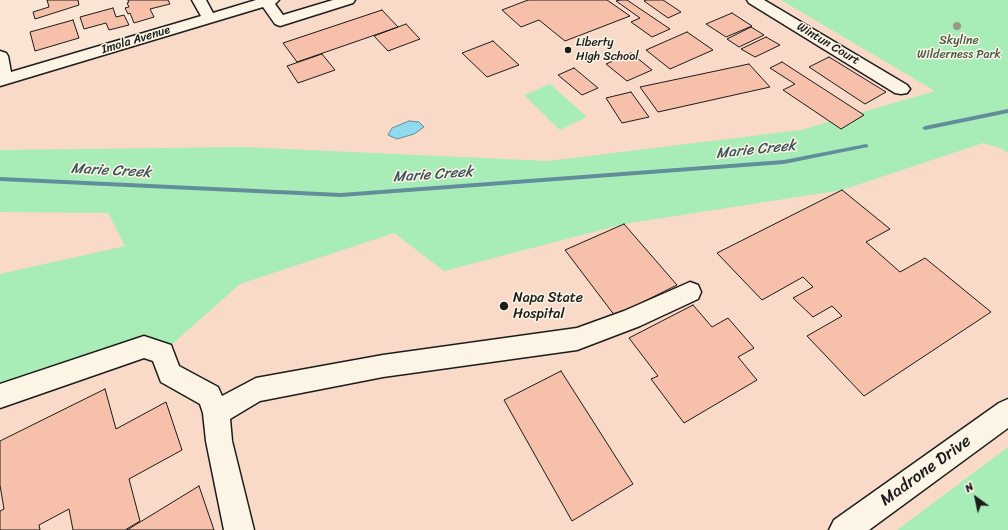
<!DOCTYPE html>
<style>
body{margin:0}
#map{position:relative;width:1008px;height:530px;overflow:hidden;background:#fae5d4;font-family:Sriracha,sans-serif}
canvas{display:block}
.north{position:absolute;left:956px;top:478px;width:40px;height:40px;-webkit-text-stroke:3px #fcf5e5;paint-order:stroke;rotate:327deg;font-size:11px;font-weight:700;line-height:16px;text-align:center;color:#1c1c1c}
.north::after{content:'';display:block;margin:auto;width:14px;height:18px;background:#1c1c1c;clip-path:polygon(50% 0,100% 100%,50% 72%,0 100%)}
</style>
<div id="map">
<canvas width="1008" height="530"></canvas>
<div class="north">N</div>
</div>
<script>
const context = document.querySelector('canvas').getContext('2d');
context.lineJoin = 'round';
function paint(path, color) {
  context.fillStyle = color;
  context.fill(path, 'evenodd');
}
function shape(rows) {
  const path = new Path2D();
  for (const r of rows) {
    path.moveTo(r[0], r[1]);
    for (let i = 2; i < r.length; i += 2) path.lineTo(r[i], r[i + 1]);
  }
  return path;
}
function stroke(path, color, width, dash) {
  context.strokeStyle = color;
  context.lineWidth = width;
  context.lineCap = dash ? 'butt' : 'round';
  context.setLineDash(dash || []);
  context.stroke(path);
}
function write(font, color, halo, rows, align = 'center') {
  context.font = font + ' Sriracha,sans-serif';
  context.lineWidth = 3;
  context.setLineDash([]);
  context.textBaseline = 'middle';
  context.strokeStyle = halo;
  context.fillStyle = color;
  for (const [text, x, y, turn = 0] of rows) {
    context.save();
    context.translate(x, y);
    context.rotate((+turn || 0) * Math.PI / 180);
    context.textAlign = isNaN(turn) ? turn : align;
    if (halo) context.strokeText(text, 0, 0);
    context.fillText(text, 0, 0);
    context.restore();
  }
}
const built = shape([
 [272,0,1008,0,1008,530,0,530,0,81]
]);
const green = shape([
 [781,0,1008,0,1008,153,1002,149,983,143,842,190,624,224,444,271,394,233,240,284,162,353,0,396,0,274,125,246,108,213,0,212,0,150,244,147,548,161,801,130,935,91],
 [550,84,587,117,560,130,524,95],
 [1008,447,1008,530,897,530]
]);
const water = shape([
 [409,121,419,122,424,127,414,134,397,139,388,135,392,128,409,121]
]);
const stream = shape([
 [1008,109,1008,113,925,130,922,128,925,126,1008,109],
 [866,144,868,145,868,147,784,164,341,197,0,181,0,177,341,193,784,160,866,144]
]);
const building = shape([
 [47,0,78,0,79,5,35,19,33,12,49,7,47,0],
 [128,0,168,0,170,4,150,9,154,17,134,23,130,13,128,14,125,8,129,7,127,3,129,2,128,0],
 [528,0,607,0,630,16,565,41,539,20,521,27,502,10,528,0],
 [620,0,627,0,670,29,652,37,631,22,640,18,616,1,620,0],
 [646,0,663,0,681,12,668,18,644,1,646,0],
 [113,8,116,17,124,15,129,25,109,30,106,23,84,29,80,17,113,8],
 [382,10,398,27,297,62,283,43,382,10],
 [732,13,752,26,726,37,706,24,732,13],
 [73,20,79,38,35,51,30,32,73,20],
 [406,24,420,39,388,51,374,36,406,24],
 [751,27,764,35,739,47,727,39,751,27],
 [687,32,713,50,670,69,646,50,687,32],
 [766,37,780,45,755,57,741,49,766,37],
 [493,41,519,65,487,77,462,53,493,41],
 [631,53,652,70,627,81,606,64,631,53],
 [322,54,335,70,298,83,287,66,322,54],
 [829,57,886,92,865,104,809,67,829,57],
 [782,62,864,115,841,129,783,90,795,84,770,68,782,62],
 [749,64,770,87,658,112,640,87,749,64],
 [574,68,598,88,582,95,558,75,574,68],
 [631,92,649,117,622,123,606,98,631,92],
 [842,190,890,229,866,242,900,272,925,258,991,312,864,396,807,336,842,316,832,306,813,317,793,298,813,287,803,277,762,300,717,253,842,190],
 [624,224,677,285,615,316,565,250,624,224],
 [693,305,712,327,728,318,754,348,738,357,757,380,684,423,651,379,658,376,629,338,693,305],
 [561,371,633,484,572,521,504,400,561,371],
 [105,389,116,429,166,402,182,450,129,479,140,521,125,530,73,530,69,509,39,525,40,530,0,530,0,511,4,509,0,485,0,441,105,389],
 [199,486,214,530,127,530,199,486]
]);
const minor = shape([
 [192,0,206,0,213,13,256,0,279,0,275,4,283,15,333,0,355,0,353,3,280,26,275,24,263,7,0,86,0,51,6,53,8,56,11,72,201,16,192,0],
 [747,0,764,0,907,85,910,89,907,93,901,94,895,93,749,3,747,0],
 [690,282,698,285,701,292,698,299,640,326,577,350,383,377,260,401,230,419,232,441,254,530,224,530,206,441,203,413,200,404,161,382,153,361,144,358,0,408,0,384,144,336,171,345,179,366,218,387,222,396,256,378,383,355,577,328,624,311,690,282],
 [1008,399,1008,428,869,530,829,530,834,520,999,403,1008,399]
]);
const trees = [
 [957,26]
];
const markers = [
 [568,50,4,"#1c1c1c"],
 [504,306,5,"#1c1c1c"]
];
const farStreetnames = [
 ["Imola Avenue",136,40,-17],
 ["Wintun Court",828,44,31]
];
const farParknames = [
 ["Skyline",959,41],
 ["Wilderness Park",959,55]
];
const farPoinames = [
 ["Liberty",576,43],
 ["High School",576,57]
];
const poiNames = [
 ["Napa State",513,298],
 ["Hospital",513,314]
];
const waterNames = [
 ["Marie Creek",756,150,-6],
 ["Marie Creek",111,171,3],
 ["Marie Creek",433,175,-4]
];
const nearStreetnames = [
 ["Madrone Drive",926,471,-36]
];
paint(built, '#f9dac8');
paint(green, '#a8edb8');
paint(water, '#90daf0');
stroke(water, '#628e9b', 1);
paint(stream, '#628e9b');
paint(building, '#f7c0ab');
stroke(building, '#1c1c1c', 1);
stroke(minor, '#1c1c1c', 3);
paint(minor, '#fcf5e5');
context.fillStyle = '#979989';
for (const [x, y] of trees) {
  context.beginPath();
  context.arc(x, y, 4, 0, 2 * Math.PI);
  context.fill();
}
for (const [x, y, r, color] of markers) {
  const dot = new Path2D();
  dot.arc(x, y, r, 0, 2 * Math.PI);
  context.fillStyle = color;
  context.fill(dot);
  stroke(dot, '#fcf5e5', 1.5);
}
write('12px', '#1c1c1c', '#fcf5e5', farStreetnames);
write('12px', '#465b4b', '#fcf5e5', farParknames);
write('12px', '#1c1c1c', '#fcf5e5', farPoinames, 'left');
write('14px', '#1c1c1c', '#fcf5e5', poiNames, 'left');
write('italic 15px', '#3f555c', '#fcf5e5', waterNames);
write('17px', '#1c1c1c', '#fcf5e5', nearStreetnames);
</script>
